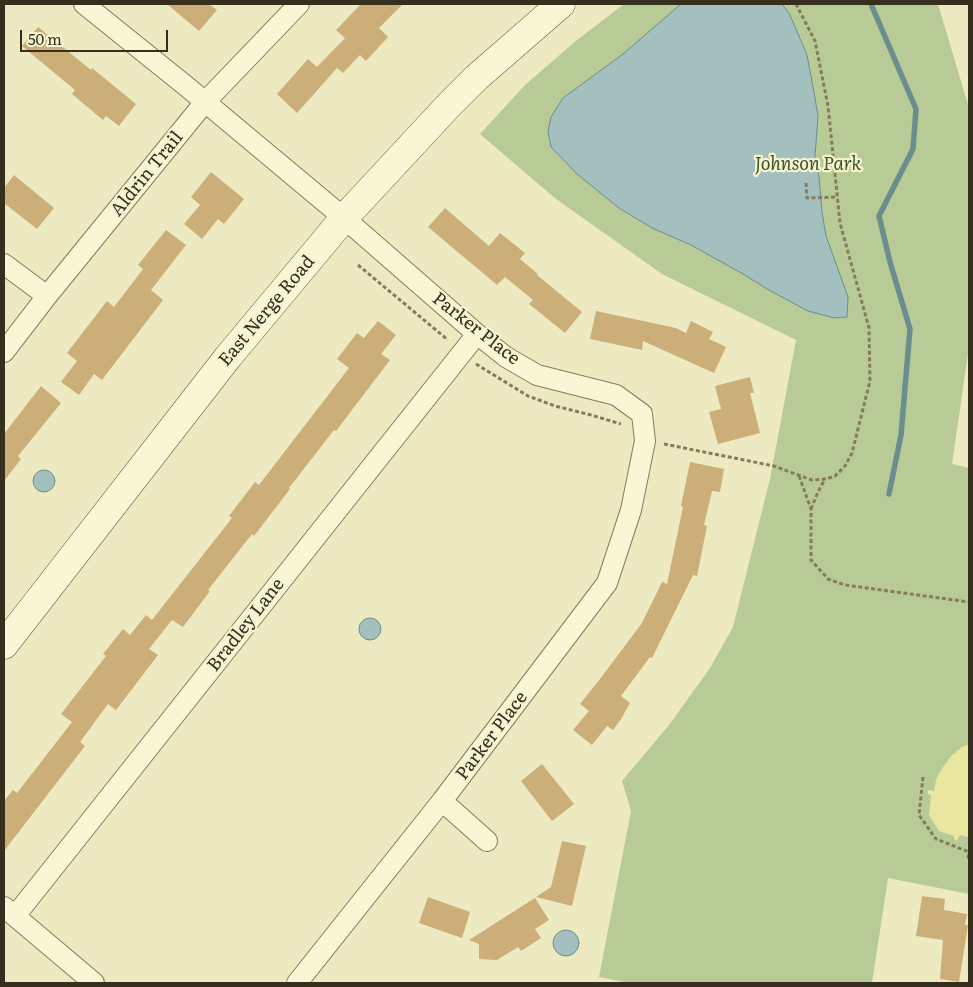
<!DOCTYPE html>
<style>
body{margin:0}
#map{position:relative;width:973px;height:987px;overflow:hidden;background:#edeac2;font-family:Literata,serif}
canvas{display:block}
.frame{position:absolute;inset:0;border:5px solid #362f1d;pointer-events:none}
.scale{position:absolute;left:20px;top:30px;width:148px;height:22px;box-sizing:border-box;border:2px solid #362f1d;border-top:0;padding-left:6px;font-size:15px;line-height:18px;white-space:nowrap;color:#362f1d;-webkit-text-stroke:4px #f5f3d1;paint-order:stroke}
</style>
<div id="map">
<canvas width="973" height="987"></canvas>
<div class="frame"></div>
<div class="scale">50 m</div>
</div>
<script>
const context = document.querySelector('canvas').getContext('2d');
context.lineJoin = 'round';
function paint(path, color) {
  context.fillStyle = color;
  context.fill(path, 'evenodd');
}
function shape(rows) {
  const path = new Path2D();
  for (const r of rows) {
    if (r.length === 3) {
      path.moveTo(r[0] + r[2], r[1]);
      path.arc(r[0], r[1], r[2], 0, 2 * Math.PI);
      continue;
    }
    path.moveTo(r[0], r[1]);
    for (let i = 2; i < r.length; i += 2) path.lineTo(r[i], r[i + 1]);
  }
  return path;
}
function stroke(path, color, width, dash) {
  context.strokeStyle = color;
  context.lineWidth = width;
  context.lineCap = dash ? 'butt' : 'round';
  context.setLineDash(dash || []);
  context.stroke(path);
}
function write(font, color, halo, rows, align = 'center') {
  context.font = font + ' Literata,serif';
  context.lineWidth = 4.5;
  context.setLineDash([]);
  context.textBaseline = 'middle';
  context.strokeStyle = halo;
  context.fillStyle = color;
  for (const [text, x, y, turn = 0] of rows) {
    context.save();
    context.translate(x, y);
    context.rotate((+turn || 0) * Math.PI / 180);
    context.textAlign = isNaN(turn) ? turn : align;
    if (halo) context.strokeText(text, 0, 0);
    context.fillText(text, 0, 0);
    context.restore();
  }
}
const green = shape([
 [624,4,938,4,969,108,969,347,952,464,969,468,969,894,888,878,872,983,629,983,599,977,631,811,622,781,669,725,710,668,733,627,770,479,796,340,662,274,556,199,480,134,525,85,577,40]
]);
const sand = shape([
 [969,744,969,837,960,835,957,841,954,839,954,836,939,831,929,815,931,795,928,794,928,790,934,791,936,780,939,773,951,756,962,747]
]);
const water = shape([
 [681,4,782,4,790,15,807,55,815,98,818,116,815,156,819,177,822,212,826,236,848,297,847,317,834,318,808,311,767,289,743,274,691,245,652,228,619,208,577,174,551,147,548,131,551,117,563,98,623,54,681,4],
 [44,481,11],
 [370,629,11],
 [566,943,13]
]);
const stream = shape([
 [871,4,916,109,913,149,879,216,890,262,910,329,901,435,889,494]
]);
const building = shape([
 [167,4,209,4,217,10,199,31],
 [361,4,403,4,379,28,388,37,366,61,360,55,343,73,337,68,297,113,277,94,308,59,317,67,345,38,336,30],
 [38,27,91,70,92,68,136,104,119,126,106,116,103,120,72,94,75,90,22,46],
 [211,172,244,199,224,224,218,219,202,239,184,224,200,205,191,197],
 [14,175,54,208,37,229,4,203,4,188],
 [445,208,489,246,500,233,525,253,520,259,538,274,537,275,582,312,565,333,529,304,533,300,505,277,497,285,428,227],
 [166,230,186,245,151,290,163,300,102,380,94,374,79,395,61,382,77,361,67,353,107,301,114,307,143,269,138,265],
 [596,311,676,328,686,333,691,321,713,332,709,339,726,347,714,373,643,341,642,350,590,339],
 [378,321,396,335,381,354,390,360,336,431,334,430,289,488,290,489,254,536,252,534,208,590,210,591,183,627,172,620,149,649,158,655,116,710,108,704,80,742,85,746,4,851,4,801,13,790,17,793,72,722,61,714,106,656,103,654,123,629,130,635,146,615,152,620,232,518,229,516,255,482,259,485,349,368,337,359,357,333,364,338],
 [750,377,754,393,750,393,760,433,718,444,709,412,721,409,715,386],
 [41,386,61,403,18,456,21,459,4,481,4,434],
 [690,462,724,469,720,492,712,491,704,525,707,526,697,576,693,575,652,658,650,657,621,696,630,703,621,719,613,730,607,726,592,745,573,730,589,711,580,704,600,679,642,623,662,582,667,584,683,507,681,506],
 [542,764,574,804,552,821,521,781],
 [562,841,586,846,572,906,536,897,551,887],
 [922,896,945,899,944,910,967,914,965,925,968,925,959,982,940,979,943,940,916,936],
 [428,897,470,912,462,938,419,923],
 [535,898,549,920,535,929,541,938,521,951,518,947,497,960,479,959,479,944,469,940]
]);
const path = shape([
 [806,183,807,198,837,197],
 [358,265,448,340],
 [476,364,528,396,555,406,591,415,621,424],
 [664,444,774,466,812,480,826,479,835,476,845,466,852,453,870,381,869,328,840,223,828,106,815,41,796,4],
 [799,476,811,509,811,560,828,579,845,585,969,602],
 [811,509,818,492,825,479],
 [923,777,919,815,936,839,969,852],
 [969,854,968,857,969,858]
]);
const minor = shape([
 [84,4,186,86,344,218,477,334,506,357,537,375,616,395,642,414,645,441,631,510,607,583,442,801,297,983],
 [4,264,47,296],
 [4,352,47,296,205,102,299,4],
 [442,801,487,841],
 [4,907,94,983],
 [15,916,477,334]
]);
const secondary = shape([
 [4,645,228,357,344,218,449,105,476,78,561,4]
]);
const parkNames = [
 ["Johnson Park",808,165]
];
const streetNames = [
 ["Aldrin Trail",147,174,-51],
 ["East Nerge Road",267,311,-50],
 ["Parker Place",476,329,38],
 ["Bradley Lane",246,625,-52],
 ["Parker Place",492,736,-53]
];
paint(green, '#b8cb96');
paint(sand, '#e9e69f');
paint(water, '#a4c0be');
stroke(water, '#6b8d8d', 1);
stroke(stream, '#6b8d8d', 5.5);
paint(building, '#cbae78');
stroke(minor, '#867c59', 22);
stroke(secondary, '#685d3d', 29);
stroke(path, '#867c59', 3, [4, 2.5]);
stroke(minor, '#f8f6d5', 20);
stroke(secondary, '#f8f6d5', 28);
write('italic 18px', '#3c5324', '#f5f3d1', parkNames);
write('18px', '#362f1d', '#f5f3d1', streetNames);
</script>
